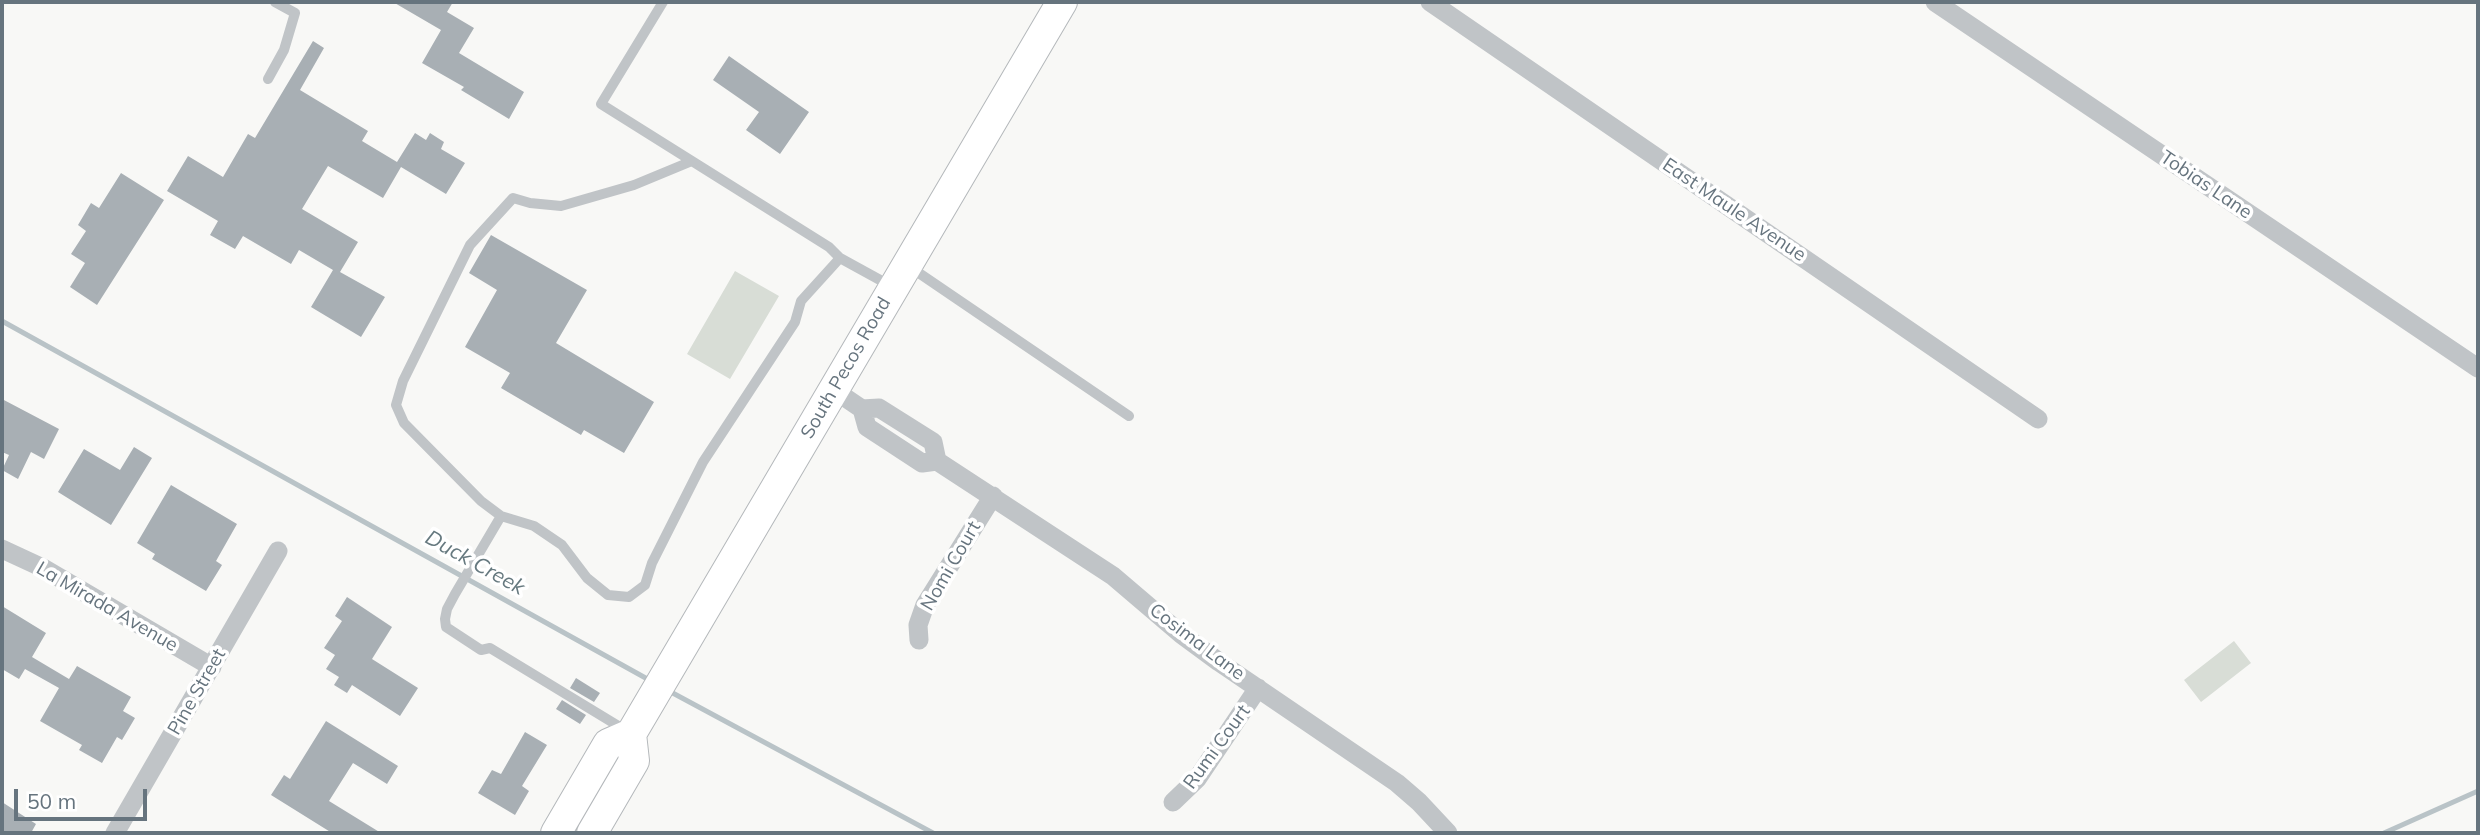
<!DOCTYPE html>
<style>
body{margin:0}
#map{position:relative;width:2480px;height:835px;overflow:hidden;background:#f8f8f6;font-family:Mulish,sans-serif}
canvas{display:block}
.frame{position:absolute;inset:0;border:4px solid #66747e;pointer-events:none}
.scale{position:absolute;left:14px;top:789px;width:133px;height:32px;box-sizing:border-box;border:4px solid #66747e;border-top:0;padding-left:9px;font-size:21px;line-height:24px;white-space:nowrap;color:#66747e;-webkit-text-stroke:5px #fff;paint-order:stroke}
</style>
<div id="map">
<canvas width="2480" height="835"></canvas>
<div class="frame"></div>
<div class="scale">50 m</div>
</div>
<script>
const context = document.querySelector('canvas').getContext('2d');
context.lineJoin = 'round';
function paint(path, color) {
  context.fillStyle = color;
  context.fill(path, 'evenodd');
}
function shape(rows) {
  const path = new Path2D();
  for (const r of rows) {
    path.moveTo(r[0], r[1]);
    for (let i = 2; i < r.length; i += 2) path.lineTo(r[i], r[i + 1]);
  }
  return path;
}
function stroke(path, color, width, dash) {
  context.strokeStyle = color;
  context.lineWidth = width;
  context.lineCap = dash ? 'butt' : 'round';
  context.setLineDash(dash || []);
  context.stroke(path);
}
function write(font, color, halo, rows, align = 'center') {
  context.font = font + ' Mulish,sans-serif';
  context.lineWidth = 7;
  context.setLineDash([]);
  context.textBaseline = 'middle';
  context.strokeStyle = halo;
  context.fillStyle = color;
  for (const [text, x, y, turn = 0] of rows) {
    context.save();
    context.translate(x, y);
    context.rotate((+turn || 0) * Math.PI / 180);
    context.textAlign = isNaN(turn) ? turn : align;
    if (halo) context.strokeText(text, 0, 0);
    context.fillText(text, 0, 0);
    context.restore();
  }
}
const green = shape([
 [735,271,779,296,730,379,687,354],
 [2234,641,2251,663,2201,702,2184,680]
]);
const stream = shape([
 [2,321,651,681],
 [669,691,933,833],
 [2384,833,2478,791]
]);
const building = shape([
 [393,2,453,2,447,12,474,28,459,53,524,92,509,119,461,90,464,87,422,63,441,30],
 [313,41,324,48,300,90,368,131,362,141,397,162,415,133,426,140,430,133,444,142,441,149,465,163,446,194,401,167,383,198,328,166,302,209,358,242,340,272,385,297,361,337,311,307,333,270,299,250,291,264,243,236,235,249,210,235,218,221,167,191,188,156,223,177,248,134,255,138],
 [729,56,809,112,780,154,746,130,759,112,713,80],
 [121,173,164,200,97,305,70,287,85,263,71,254,86,231,78,225,91,203,99,208],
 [491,235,587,290,556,343,654,402,624,453,584,430,581,435,501,388,510,373,465,347,497,290,469,273],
 [2,399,59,429,44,459,31,452,18,479,2,470,9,455,2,452],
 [134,447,152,458,111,525,58,492,84,449,120,470],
 [171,485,237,524,216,561,222,565,206,591,152,559,155,554,137,543],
 [347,597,392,627,372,659,418,688,400,716,352,685,347,693,334,685,339,677,326,669,335,655,324,648,342,621,335,616],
 [2,606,46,633,32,657,69,679,77,666,131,697,123,711,135,718,122,740,117,737,102,763,79,750,82,745,40,721,59,688,25,669,19,679,2,669],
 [576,678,600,693,594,702,570,688],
 [562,700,586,715,580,724,556,709],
 [326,721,398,766,387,784,353,763,329,801,381,833,332,833,271,795,284,775,290,779],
 [525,732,547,745,522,786,529,791,515,815,478,793,492,770,501,774],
 [2,802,36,824,31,833,2,833]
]);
const service = shape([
 [663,2,601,104,829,247,840,258,891,286],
 [268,79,284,50,295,13,275,2],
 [692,161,634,185,561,206,530,203,513,198,470,245,403,381,396,405,404,423,481,501,501,516,534,526,562,545,587,578,608,595,629,597,645,585,652,563,703,462,795,322,801,301,840,258],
 [910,267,1129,416],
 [501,516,455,594,447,609,445,619,446,627,481,650,490,648,625,730]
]);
const minor = shape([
 [1430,2,2038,419],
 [1935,2,2478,368],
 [834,390,862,409,879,408,933,442,937,461],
 [862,409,867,427,922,463,937,461,1113,576,1181,634,1219,662,1397,783,1419,802,1448,833],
 [2,549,43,568,212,667],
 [919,640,918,625,925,605,993,496],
 [1173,802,1197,779,1258,688],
 [115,833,278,551]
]);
const primary = shape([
 [556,833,608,744,631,734,1062,2],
 [592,833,634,761,631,734]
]);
const streetNames = [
 ["Tobias Lane",2206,185,34],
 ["East Maule Avenue",1734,210,34],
 ["South Pecos Road",846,368,-60],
 ["Nomi Court",951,566,-60],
 ["La Mirada Avenue",107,607,30],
 ["Cosima Lane",1197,642,37],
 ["Pine Street",197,692,-60],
 ["Rumi Court",1217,747,-54]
];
const waterNames = [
 ["Duck Creek",475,563,29]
];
paint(green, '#d8ddd6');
stroke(stream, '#b9c3c7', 5);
paint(building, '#a8afb4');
stroke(primary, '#b4b8bb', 32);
stroke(service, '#c0c4c7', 10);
stroke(minor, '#c0c4c7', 19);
stroke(primary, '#fff', 30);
write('19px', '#66747e', '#fff', streetNames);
write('italic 21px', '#66797f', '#fff', waterNames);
</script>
